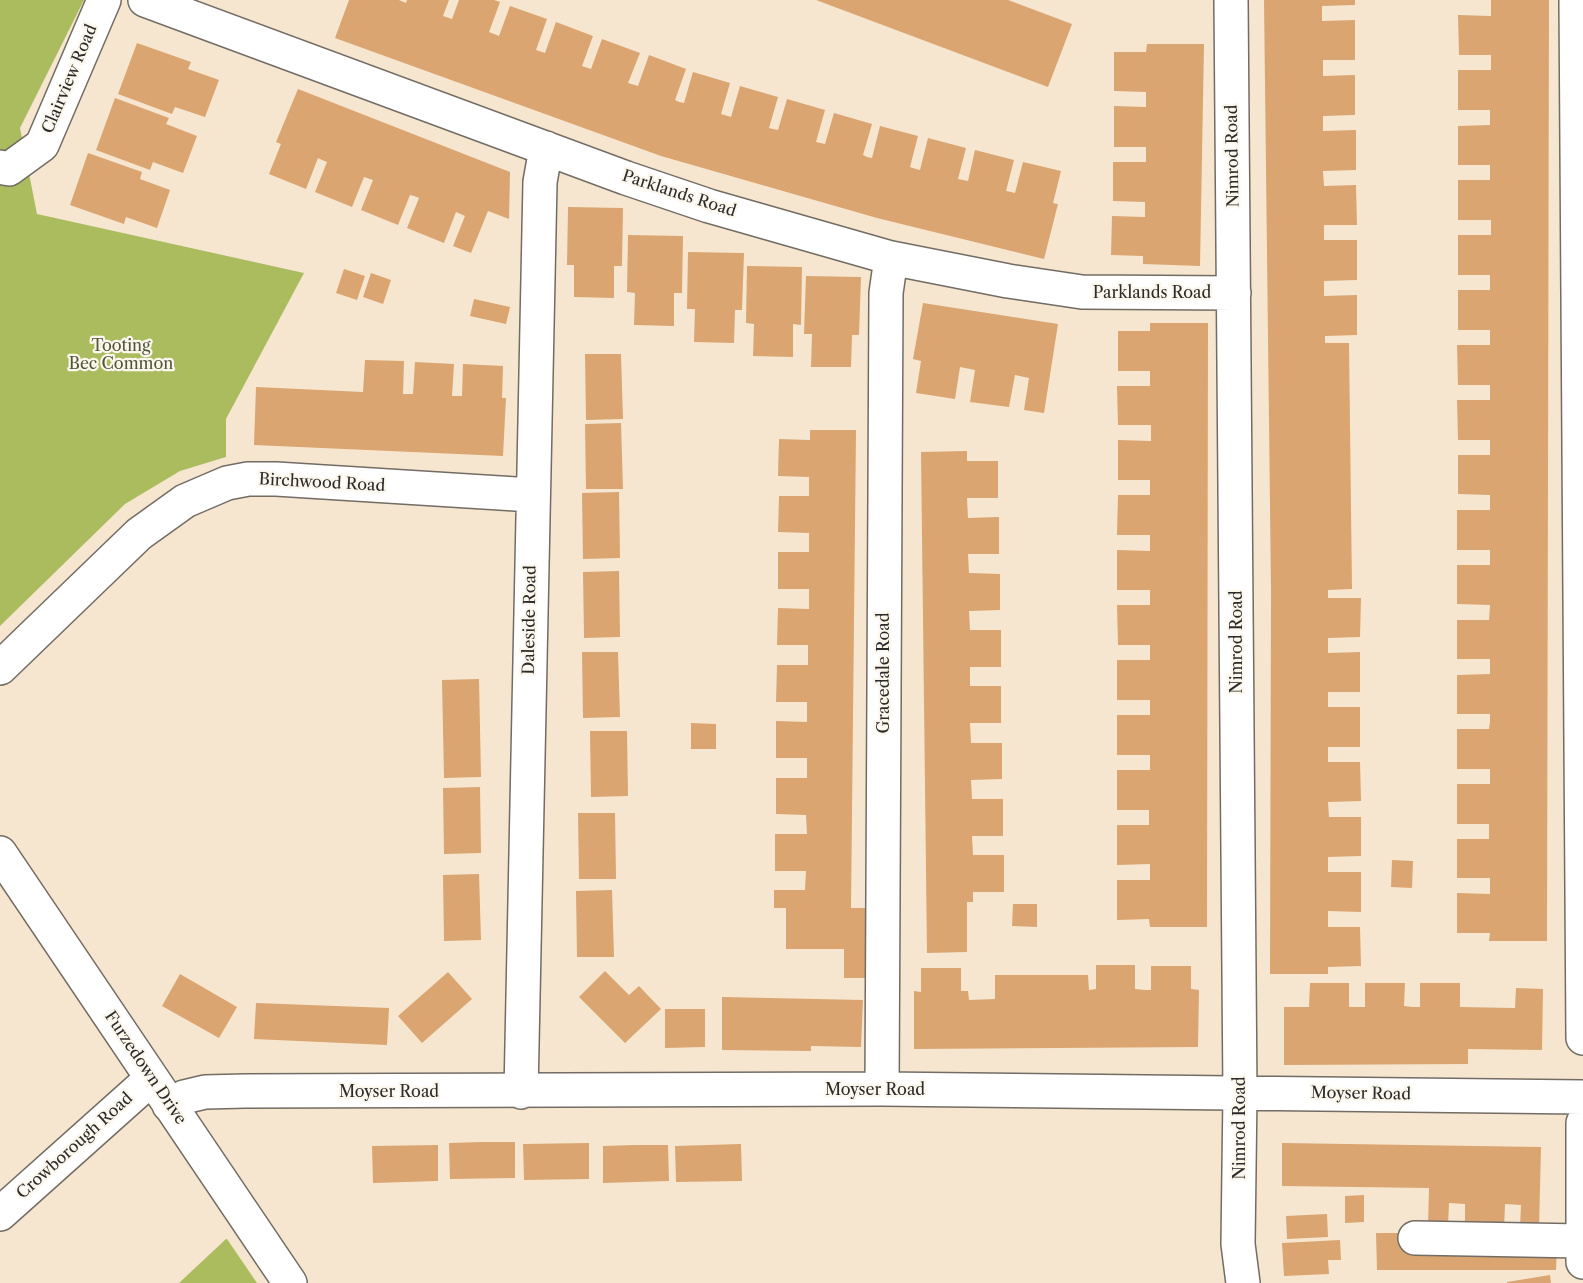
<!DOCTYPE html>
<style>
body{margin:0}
canvas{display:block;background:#f6e6cf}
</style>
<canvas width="1583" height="1283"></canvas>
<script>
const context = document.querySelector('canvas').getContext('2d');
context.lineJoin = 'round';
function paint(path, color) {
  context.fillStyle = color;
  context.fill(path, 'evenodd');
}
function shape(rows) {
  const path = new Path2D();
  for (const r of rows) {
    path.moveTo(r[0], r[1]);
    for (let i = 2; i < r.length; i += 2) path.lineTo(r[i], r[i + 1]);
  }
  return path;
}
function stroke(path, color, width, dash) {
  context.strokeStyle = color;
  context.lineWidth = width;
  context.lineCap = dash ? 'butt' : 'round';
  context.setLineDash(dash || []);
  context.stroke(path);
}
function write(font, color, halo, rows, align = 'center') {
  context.font = font + ' "Libre Caslon Text",serif';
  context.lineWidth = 4.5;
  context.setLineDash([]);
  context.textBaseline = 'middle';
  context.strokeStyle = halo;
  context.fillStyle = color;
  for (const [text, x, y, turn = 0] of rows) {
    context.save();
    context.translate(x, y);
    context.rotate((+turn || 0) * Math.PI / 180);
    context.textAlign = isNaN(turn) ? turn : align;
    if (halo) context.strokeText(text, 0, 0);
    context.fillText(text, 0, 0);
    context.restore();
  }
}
const green = shape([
 [0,0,84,0,20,128,37,214,304,273,226,419,226,457,180,471,125,504,0,626],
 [227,1239,257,1283,179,1283,226,1239]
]);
const building = shape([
 [349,0,399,0,406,3,407,0,449,0,443,16,452,19,459,0,494,0,500,2,489,32,499,36,510,6,547,19,536,50,545,53,556,22,593,36,582,66,591,69,602,39,640,53,628,83,638,86,649,55,686,69,675,100,679,102,684,103,693,72,730,83,721,114,731,117,740,86,778,97,769,128,773,129,778,130,787,99,825,110,816,142,825,144,834,113,872,124,863,155,867,157,872,158,880,126,918,136,910,167,916,169,920,170,928,138,966,148,958,179,968,181,975,150,1014,160,1006,191,1011,192,1015,193,1023,162,1061,171,1053,203,1058,204,1044,259,877,218,661,156,335,38],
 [816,0,1008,0,1072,24,1048,87],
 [1264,0,1355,0,1355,5,1322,6,1322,21,1355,20,1355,60,1323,60,1323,76,1355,75,1355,115,1323,116,1323,131,1356,130,1356,170,1323,171,1324,186,1356,185,1357,225,1324,225,1324,240,1357,240,1357,280,1324,281,1324,296,1357,295,1357,335,1325,336,1325,343,1349,343,1352,589,1328,590,1328,598,1361,598,1360,637,1328,638,1328,653,1360,652,1360,692,1328,692,1328,707,1360,707,1360,747,1328,747,1328,762,1360,762,1361,801,1328,802,1329,817,1361,817,1361,856,1328,857,1328,872,1361,872,1361,912,1328,911,1328,927,1360,927,1361,966,1328,967,1328,974,1270,974,1271,591],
 [1491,0,1549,0,1547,941,1489,941,1490,933,1457,933,1457,893,1490,894,1490,878,1457,878,1457,839,1489,839,1489,824,1457,824,1457,784,1490,784,1490,769,1457,769,1457,729,1489,729,1490,722,1490,714,1457,714,1457,675,1490,674,1490,659,1457,659,1457,620,1489,620,1490,605,1457,604,1457,565,1490,565,1490,550,1457,550,1457,510,1490,510,1490,495,1458,494,1458,455,1490,455,1490,440,1458,440,1457,400,1490,400,1490,385,1458,385,1457,345,1490,345,1490,330,1458,330,1458,290,1490,290,1490,275,1458,275,1458,235,1491,235,1491,220,1458,220,1458,180,1490,180,1490,165,1458,165,1458,126,1490,125,1490,110,1458,110,1458,70,1491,70,1491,55,1459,55,1458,15,1491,16],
 [137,43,191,62,188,69,219,80,205,117,175,107,172,114,118,94],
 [1147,44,1204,44,1200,266,1143,264,1143,256,1111,255,1112,216,1145,217,1145,202,1113,201,1113,162,1146,162,1146,147,1114,147,1114,106,1146,107,1146,92,1114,91,1114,52,1146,52],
 [298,89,510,172,509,219,488,211,471,253,453,246,465,216,456,212,444,243,407,228,419,198,414,196,410,195,398,225,361,210,373,180,364,177,352,207,315,192,327,162,322,160,318,158,306,189,269,174,281,144,276,142],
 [115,98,169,118,166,124,197,136,183,173,153,162,150,170,96,150],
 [88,153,142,172,140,179,170,190,157,228,126,217,124,224,70,205],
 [568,207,623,208,622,266,614,266,614,298,574,297,574,265,567,265],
 [628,235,683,236,682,293,674,293,674,326,634,325,635,293,627,292],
 [688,252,744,253,742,310,735,310,734,343,694,342,695,309,687,309],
 [747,266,802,267,801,325,793,324,793,357,753,356,754,324,746,323],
 [344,269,365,276,357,300,336,293],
 [371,273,391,280,383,304,363,297],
 [806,276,861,277,859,335,852,335,851,367,811,367,812,334,804,334],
 [474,299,510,307,506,324,470,316],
 [923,303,1058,324,1044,413,1024,410,1029,378,1015,375,1009,407,970,402,975,370,960,367,955,399,916,393,921,361,913,359],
 [1150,323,1208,323,1207,927,1150,927,1149,919,1117,920,1117,880,1150,880,1150,864,1117,865,1117,825,1149,825,1149,810,1117,810,1117,770,1150,770,1150,755,1117,755,1117,715,1150,715,1150,700,1117,700,1117,660,1150,660,1150,645,1118,645,1117,605,1150,605,1150,590,1117,590,1117,550,1150,551,1150,535,1117,535,1118,495,1150,495,1150,480,1118,480,1118,440,1151,441,1151,425,1118,425,1117,386,1150,386,1150,371,1118,371,1118,331,1150,331],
 [585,354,621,354,623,419,586,420],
 [365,360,404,361,403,394,413,394,415,362,454,364,452,396,462,396,463,364,503,366,502,398,506,398,503,456,254,445,256,387,363,392],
 [621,423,623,489,586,489,585,424],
 [810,430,856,430,851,908,865,908,865,978,844,978,844,949,786,949,786,908,774,908,774,890,805,890,806,871,775,871,775,834,807,834,806,815,776,814,776,778,807,778,807,758,776,758,776,721,807,722,807,702,776,702,777,665,808,665,808,645,777,645,778,608,809,609,809,589,778,589,778,552,809,552,809,533,778,532,779,496,809,496,809,477,778,476,779,439,810,440],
 [967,451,967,461,998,461,998,498,967,498,968,518,999,517,999,554,968,554,969,573,1000,574,1000,610,969,611,970,630,1001,630,1001,667,970,667,970,686,1001,686,1001,723,970,723,971,743,1002,743,1002,779,971,780,972,799,1003,799,1003,836,972,836,973,855,1004,855,1004,892,973,892,973,902,967,902,967,952,927,953,921,452],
 [619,492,620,558,583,559,582,493],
 [619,571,620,637,584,638,583,572],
 [582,652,618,652,620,717,583,718],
 [479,679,481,777,444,778,442,680],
 [691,723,716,724,716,749,691,749],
 [590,731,627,731,628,796,591,797],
 [480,787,481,853,444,854,443,788],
 [578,813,615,813,616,879,579,879],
 [1392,860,1413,861,1412,888,1391,887],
 [479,874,481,940,444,941,443,875],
 [612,890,614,957,577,957,576,891],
 [1013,904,1037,904,1037,927,1012,926],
 [1096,965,1135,965,1135,989,1145,990,1151,990,1151,966,1191,966,1191,989,1199,990,1198,1047,914,1049,914,991,921,992,921,968,961,968,961,991,968,991,969,1000,995,999,995,975,1088,975,1089,990,1096,989],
 [605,971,629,995,639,986,661,1009,625,1043,579,997],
 [448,972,472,999,422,1043,398,1016],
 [180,974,237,1007,219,1038,162,1006],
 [1310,983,1349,983,1349,1007,1365,1007,1365,983,1405,983,1404,1006,1413,1007,1420,1007,1420,983,1460,983,1460,1007,1515,1008,1516,988,1543,989,1542,1050,1468,1049,1468,1064,1284,1065,1284,1007,1309,1007],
 [722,997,863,1000,861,1047,811,1046,811,1051,722,1050],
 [256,1003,389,1008,387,1045,254,1039],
 [665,1009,705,1009,705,1047,665,1048],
 [482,1142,515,1142,515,1178,450,1179,449,1143],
 [589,1143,589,1179,524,1180,523,1144],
 [1282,1143,1541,1147,1539,1229,1520,1228,1521,1205,1505,1204,1504,1229,1465,1227,1465,1204,1449,1203,1448,1227,1428,1226,1429,1188,1282,1186],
 [741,1144,742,1181,676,1182,675,1146],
 [438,1145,438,1181,373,1183,372,1146],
 [635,1145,668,1145,669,1181,603,1183,603,1146],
 [1364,1195,1364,1222,1345,1223,1345,1196],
 [1327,1214,1328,1237,1287,1239,1286,1216],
 [1376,1233,1406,1233,1557,1247,1556,1270,1377,1270],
 [1340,1240,1341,1260,1328,1260,1329,1274,1284,1276,1282,1243],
 [1550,1275,1551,1283,1507,1283,1507,1282]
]);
const minor = shape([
 [145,0,626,178,709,206,891,258,1008,281,1082,292,1234,293],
 [1231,0,1240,1093,1238,1244,1243,1283],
 [1576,0,1583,1038],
 [0,167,9,169,42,145,104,0],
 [0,668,139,534,185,501,227,483,248,479,276,479,532,495],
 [0,853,290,1283],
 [882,1089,886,293,891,258],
 [521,1092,540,182,546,148],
 [169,1105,184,1097,205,1092,245,1091,882,1089,1583,1097],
 [0,1214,151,1079],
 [1415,1238,1581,1241],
 [1583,1262,1583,1123]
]);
const streetNames = [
 ["Clairview Road",70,79,-67],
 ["Nimrod Road",1233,156,-91],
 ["Parklands Road",679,194,18],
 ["Parklands Road",1152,293],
 ["Birchwood Road",322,483,3],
 ["Daleside Road",530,620,-89],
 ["Nimrod Road",1237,642,-90],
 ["Gracedale Road",884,673,-90],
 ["Furzedown Drive",145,1068,56],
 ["Moyser Road",875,1090],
 ["Moyser Road",389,1092],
 ["Moyser Road",1361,1094,1],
 ["Nimrod Road",1240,1128,-90],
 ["Crowborough Road",75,1146,-42]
];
const parkNames = [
 ["Tooting",121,346],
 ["Bec Common",121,364]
];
paint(green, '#abbc5f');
paint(building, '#daa570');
stroke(minor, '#726c64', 36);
stroke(minor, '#fff', 33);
write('16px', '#2b2b2b', '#fbf7ec', streetNames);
write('16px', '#51563b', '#fbf7ec', parkNames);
</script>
